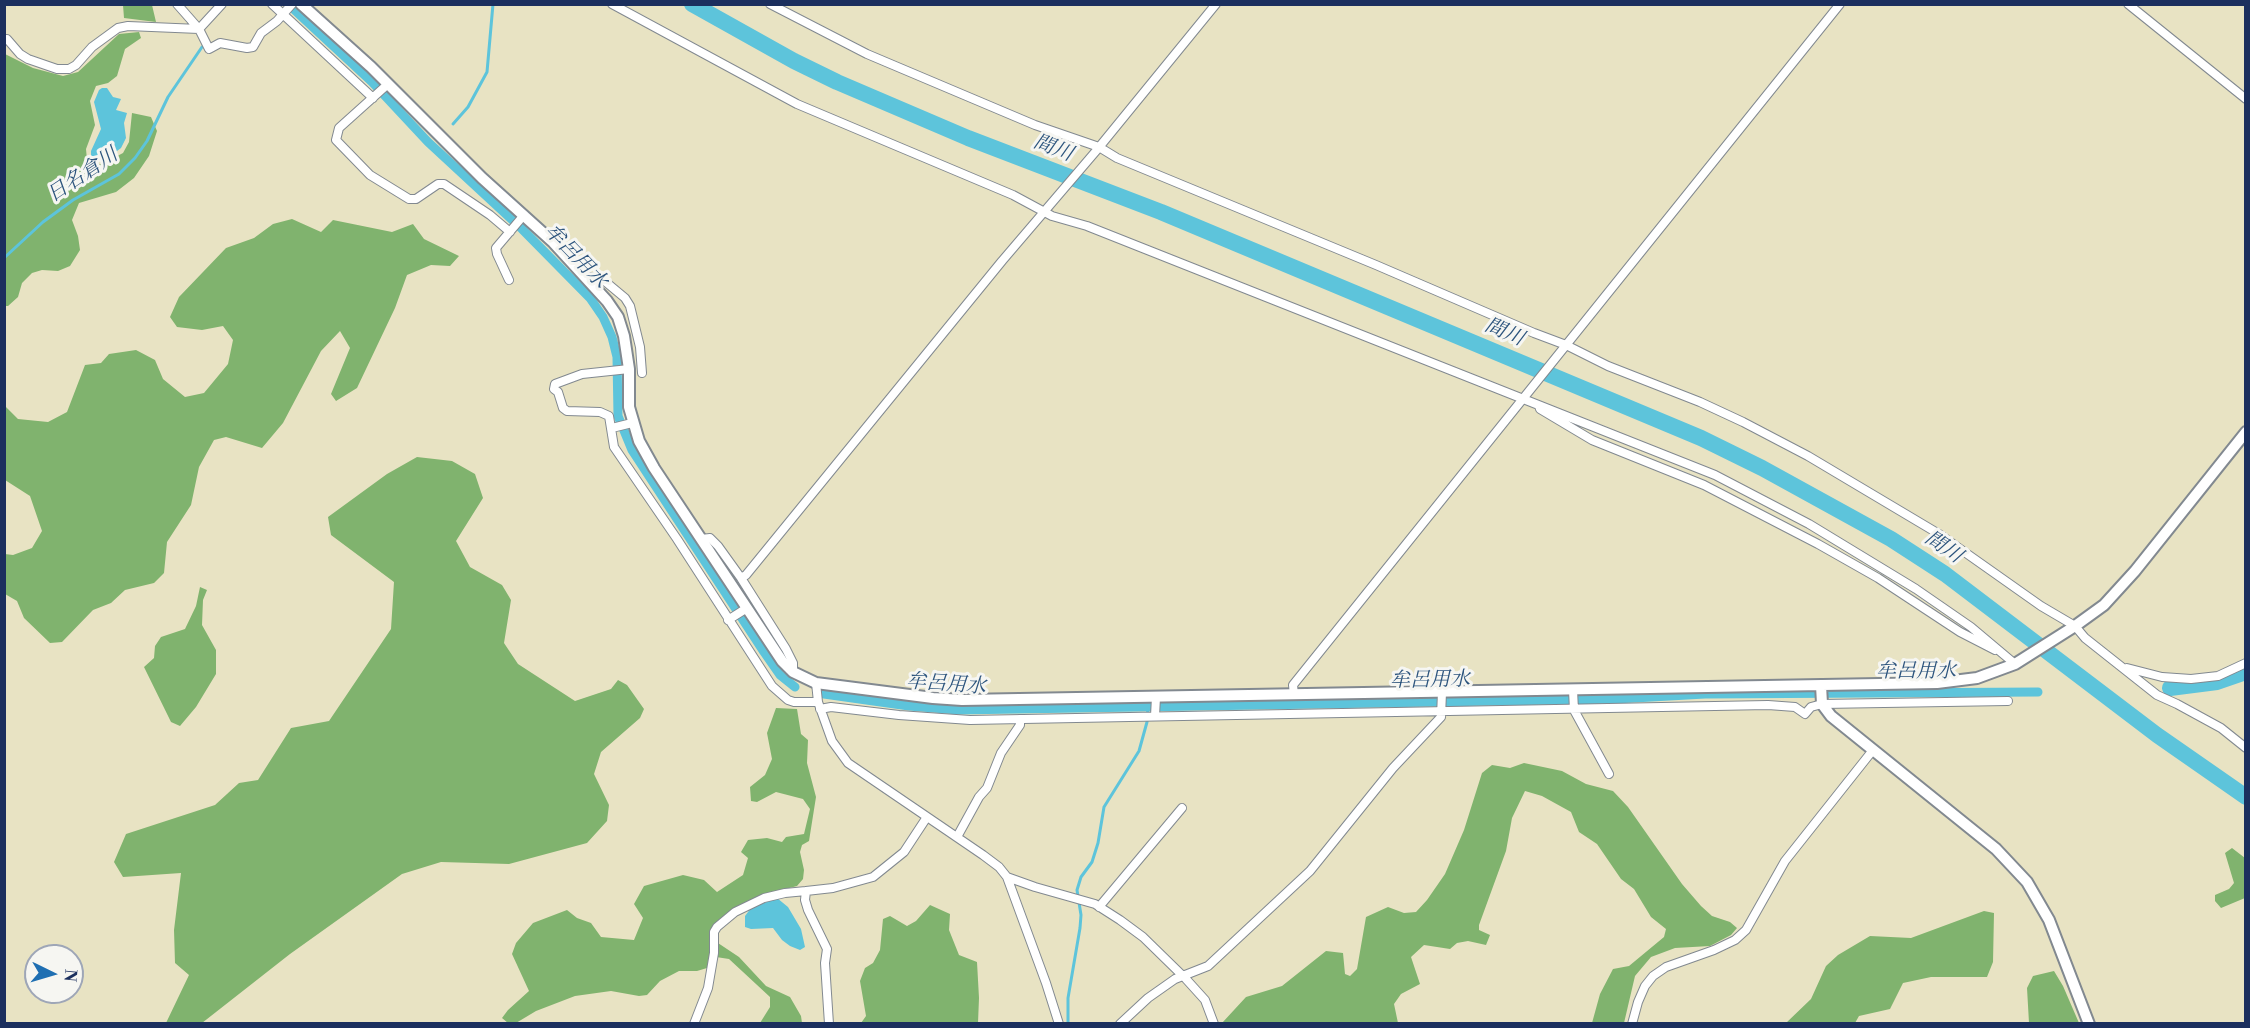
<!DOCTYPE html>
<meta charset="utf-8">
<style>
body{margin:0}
#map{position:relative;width:2250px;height:1028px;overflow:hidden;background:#e8e3c3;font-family:"Libre Bodoni",serif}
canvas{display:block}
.frame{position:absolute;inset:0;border:6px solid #1b2f5e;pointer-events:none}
.north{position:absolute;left:24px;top:944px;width:60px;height:60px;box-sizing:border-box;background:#f6f6f2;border:2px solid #9ea6b7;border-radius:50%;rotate:95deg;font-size:16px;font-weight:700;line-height:24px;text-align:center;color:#1b2f5e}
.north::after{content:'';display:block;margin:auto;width:21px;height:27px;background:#1f6fb2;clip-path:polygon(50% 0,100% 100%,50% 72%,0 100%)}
</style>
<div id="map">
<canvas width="2250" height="1028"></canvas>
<div class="frame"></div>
<div class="north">N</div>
</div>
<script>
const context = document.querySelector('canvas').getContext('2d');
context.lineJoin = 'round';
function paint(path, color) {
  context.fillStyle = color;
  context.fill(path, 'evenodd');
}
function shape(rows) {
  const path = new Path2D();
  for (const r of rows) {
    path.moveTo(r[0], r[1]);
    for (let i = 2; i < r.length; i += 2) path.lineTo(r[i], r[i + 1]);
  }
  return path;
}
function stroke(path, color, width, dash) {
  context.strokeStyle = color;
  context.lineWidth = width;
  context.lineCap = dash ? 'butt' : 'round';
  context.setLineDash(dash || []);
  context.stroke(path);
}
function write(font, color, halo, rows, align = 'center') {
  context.font = font + ' "Libre Bodoni","Noto Serif JP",serif';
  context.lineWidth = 6;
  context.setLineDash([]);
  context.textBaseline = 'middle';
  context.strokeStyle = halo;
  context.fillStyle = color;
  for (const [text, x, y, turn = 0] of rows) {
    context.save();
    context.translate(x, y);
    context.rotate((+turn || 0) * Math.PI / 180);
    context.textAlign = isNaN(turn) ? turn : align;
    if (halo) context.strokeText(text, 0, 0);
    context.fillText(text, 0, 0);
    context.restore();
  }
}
const forest = shape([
 [123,5,152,5,156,22,124,18],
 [139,32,141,38,125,49,117,76,108,83,96,86,90,101,95,125,86,149,87,160,93,165,102,164,123,153,129,142,132,113,151,117,157,131,149,156,134,178,116,192,79,203,72,220,78,236,80,250,70,266,58,271,42,270,32,273,22,283,18,297,8,306,5,306,5,54,33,68,63,76,78,72,119,34],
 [292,219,321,232,333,220,392,232,413,224,424,239,459,256,450,266,431,265,407,275,395,308,357,388,336,401,331,394,350,348,340,331,321,351,283,423,262,448,226,437,214,440,199,467,191,505,167,542,164,573,154,583,125,590,111,603,93,610,62,642,50,643,24,618,17,601,5,594,5,554,13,555,32,548,42,531,30,496,5,480,5,406,18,419,48,422,67,412,85,365,101,363,109,354,136,350,155,360,163,379,185,397,204,393,228,364,233,340,223,326,202,330,177,327,170,317,179,297,226,248,254,238,273,224],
 [417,457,452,461,475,474,483,498,456,541,470,567,502,585,511,600,504,643,518,664,575,701,611,689,618,680,627,685,644,709,640,718,601,752,594,774,609,805,607,821,587,843,509,864,441,862,402,874,290,954,202,1023,166,1023,189,975,175,963,174,930,181,873,123,877,114,862,126,834,215,805,239,783,258,780,291,728,329,721,391,629,394,582,331,535,328,517,387,474],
 [200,587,207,590,203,600,202,625,216,650,216,674,196,707,180,726,171,722,144,667,154,658,155,646,161,637,185,629,196,606],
 [776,708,797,709,801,734,808,740,807,763,816,797,809,841,802,845,800,852,804,870,803,879,797,886,759,896,715,926,718,943,739,957,766,986,790,997,801,1016,802,1023,760,1023,770,1007,770,997,729,959,716,957,707,968,697,971,679,971,660,981,647,995,639,996,611,991,575,996,536,1011,516,1023,508,1023,502,1018,508,1010,529,991,512,954,516,943,533,923,567,910,577,918,591,923,601,937,634,940,643,918,634,904,644,886,683,875,704,880,717,892,743,875,748,858,741,852,748,840,767,838,782,842,786,837,804,834,810,809,803,799,776,792,757,802,751,801,750,787,765,775,772,759,767,733],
 [1524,763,1562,771,1586,784,1613,791,1628,807,1682,884,1701,906,1712,916,1730,922,1737,928,1731,935,1710,946,1675,948,1651,957,1635,976,1624,1023,1592,1023,1600,994,1613,969,1629,966,1664,937,1666,929,1651,917,1634,889,1621,879,1597,844,1579,832,1571,812,1542,796,1525,791,1512,818,1506,851,1479,925,1479,930,1490,935,1486,945,1468,941,1457,943,1450,949,1424,945,1411,957,1420,984,1401,994,1394,1004,1398,1023,1222,1023,1246,997,1282,986,1326,951,1343,953,1345,974,1350,976,1357,969,1366,917,1388,907,1404,913,1416,912,1427,900,1445,874,1464,830,1482,773,1492,765,1510,768],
 [2232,848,2245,858,2245,898,2221,908,2215,901,2215,895,2229,889,2234,883,2225,853],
 [930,905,950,914,949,930,959,955,977,962,979,998,978,1023,861,1023,866,1016,860,981,865,968,873,963,880,950,883,919,890,916,907,926,916,921],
 [1984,911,1994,913,1993,962,1987,977,1931,977,1903,983,1890,1009,1859,1016,1855,1023,1786,1023,1811,999,1826,966,1838,955,1870,936,1911,938],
 [2054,971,2063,986,2079,1023,2029,1023,2027,988,2033,976]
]);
const water = shape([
 [102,88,107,88,113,97,121,99,116,110,127,113,124,123,126,138,121,148,113,154,95,161,91,159,91,151,101,129,94,102,99,90],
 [777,898,788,907,801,929,805,947,800,950,790,946,782,940,773,928,751,929,745,927,745,916,751,908]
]);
const stream = shape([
 [453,124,468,107,487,72,493,4],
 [4,258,43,222,73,200,119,174,135,158,147,141,168,97,202,47],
 [1068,1024,1068,998,1080,928,1081,915,1077,890,1081,877,1092,862,1098,843,1104,807,1139,751,1147,722,1148,705]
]);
const canal = shape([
 [288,4,372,82,428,142,522,229,590,298,603,317,612,337,617,357,618,416,632,450,764,652,780,675,795,687],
 [824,694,909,706,958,710,1616,699,1705,694,2038,692]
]);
const river = shape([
 [692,4,794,61,837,82,968,138,1161,212,1701,438,1762,468,1891,539,1945,574,2157,735,2246,797],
 [2170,688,2217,682,2246,672]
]);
const minor = shape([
 [177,4,199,29,209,49,220,43,247,48,253,47,261,33,277,21,292,4],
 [272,4,373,98],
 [612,4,797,104,1013,195,1052,216,1087,226,1715,475,1809,524,1916,589,1971,627,2015,664],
 [770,4,867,54,1035,125,1099,147,1117,158,1376,265,1534,333,1566,345,1608,366,1700,402,1743,422,1808,456,1939,534,2041,606,2075,626,2085,638,2157,695,2177,704,2221,728,2246,748],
 [2128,4,2246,99],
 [4,39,7,39,20,54,28,59,57,69,69,69,76,65,92,47,118,28,128,26,199,29,222,4],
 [388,84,339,128,336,140,370,175,409,199,416,199,438,184,444,184,490,215,510,232],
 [587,277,601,278,625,298,630,306,640,347,642,373],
 [509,280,497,254,496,248,524,215],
 [629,369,582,374,555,384,554,389,558,392,563,408,567,411,600,412,609,416,614,447,677,539,772,686,788,700,794,702,818,702],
 [1539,406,1540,409,1592,440,1704,485,1818,544,1878,578,1960,632,1995,650],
 [612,428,632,423],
 [701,539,710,538,718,546,741,578,786,649,793,663,793,672],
 [741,578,746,575,1002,261,1096,151,1216,4],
 [728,620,747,608],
 [2127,668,2162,677,2191,679,2218,676,2246,663],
 [816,683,818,702,832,741,848,763,983,855,999,867,1007,877,1046,983,1059,1024],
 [1573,690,1574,710,1609,774],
 [1294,695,1293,685,1840,4],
 [820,709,831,707,899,715,970,720,1768,705,1795,707,1805,714,1811,707,1822,704,2008,701],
 [1155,716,1156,697],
 [957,837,979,797,987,788,1001,753,1020,725,1020,719],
 [1007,877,1035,887,1095,904,1120,920,1143,937,1186,979,1205,1000,1214,1024],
 [1099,907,1182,808],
 [694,1024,708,988,714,953,714,932,717,927,735,912,764,898,785,893,806,891],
 [829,1024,825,963,827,949,808,910,805,900,806,891,833,888,873,877,904,852,927,817],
 [1120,1024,1148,998,1175,979,1208,966,1310,871,1393,768,1441,717,1442,692],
 [1632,1024,1638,1002,1645,986,1653,976,1666,967,1714,950,1735,940,1746,930,1785,861,1873,750]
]);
const tertiary = shape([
 [301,4,371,67,482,178,553,242,607,301,618,317,624,336,629,369,629,407,639,441,654,468,782,661,793,672,816,683,933,698,962,700,1937,683,1977,678,2015,664,2075,626,2104,605,2135,571,2246,432],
 [1821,685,1822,704,1831,716,1996,849,2027,882,2049,920,2089,1024]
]);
const waterNames = [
 ["間川",1053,149,21],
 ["日名倉川",83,176,-34],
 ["牟呂用水",575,257,46],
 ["間川",1504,333,23],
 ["間川",1943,548,34],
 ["牟呂用水",1916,672],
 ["牟呂用水",1430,681,-1],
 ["牟呂用水",946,685,4]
];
paint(forest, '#80b36e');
paint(water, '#5dc4db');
stroke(stream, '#5dc4db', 3);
stroke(canal, '#5dc4db', 9);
stroke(river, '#5dc4db', 16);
stroke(minor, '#828990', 10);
stroke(tertiary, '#828990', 14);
stroke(minor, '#fff', 8);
stroke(tertiary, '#fff', 10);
write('italic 20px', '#2c547d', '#f6f6f2', waterNames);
</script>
